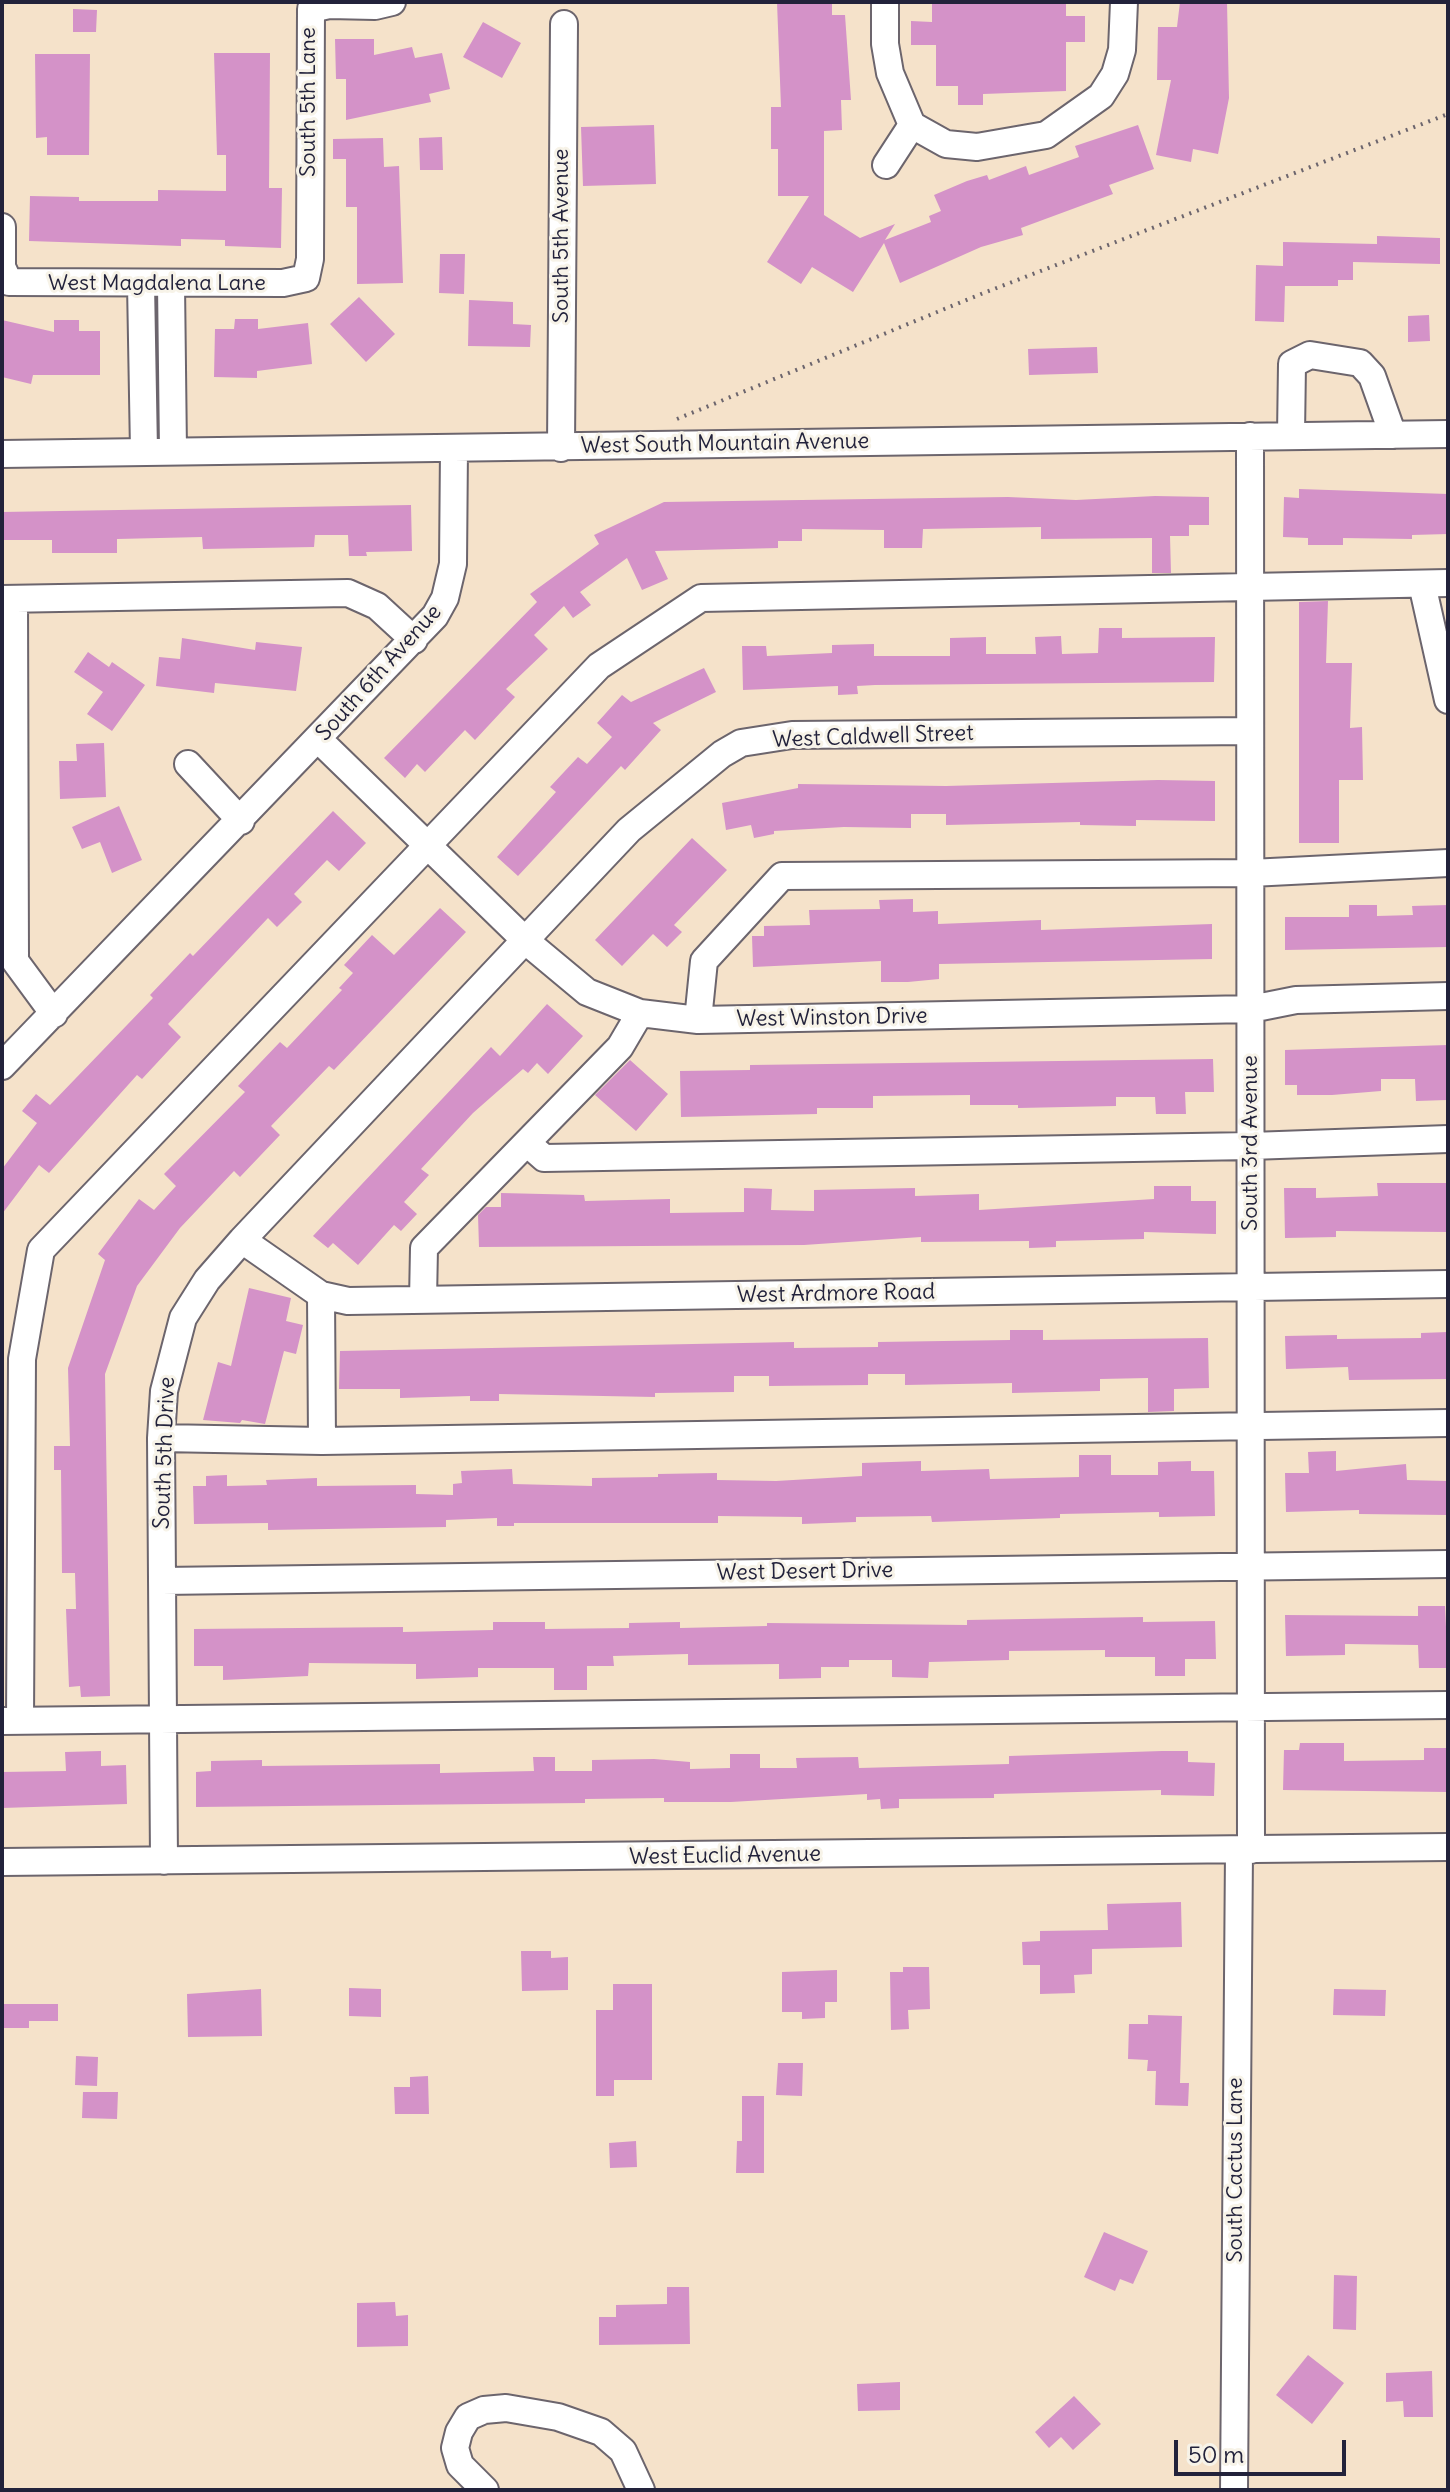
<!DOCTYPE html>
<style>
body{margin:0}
#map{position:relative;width:1450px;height:2492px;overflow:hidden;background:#f5e2ca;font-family:Delius,sans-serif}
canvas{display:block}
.frame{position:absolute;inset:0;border:4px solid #22223b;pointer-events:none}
.scale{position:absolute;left:1174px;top:2440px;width:172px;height:36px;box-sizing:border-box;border:4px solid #22223b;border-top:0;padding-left:10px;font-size:24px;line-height:28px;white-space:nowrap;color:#22223b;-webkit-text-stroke:6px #f7f3e8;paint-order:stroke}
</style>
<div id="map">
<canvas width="1450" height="2492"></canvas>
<div class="frame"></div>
<div class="scale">50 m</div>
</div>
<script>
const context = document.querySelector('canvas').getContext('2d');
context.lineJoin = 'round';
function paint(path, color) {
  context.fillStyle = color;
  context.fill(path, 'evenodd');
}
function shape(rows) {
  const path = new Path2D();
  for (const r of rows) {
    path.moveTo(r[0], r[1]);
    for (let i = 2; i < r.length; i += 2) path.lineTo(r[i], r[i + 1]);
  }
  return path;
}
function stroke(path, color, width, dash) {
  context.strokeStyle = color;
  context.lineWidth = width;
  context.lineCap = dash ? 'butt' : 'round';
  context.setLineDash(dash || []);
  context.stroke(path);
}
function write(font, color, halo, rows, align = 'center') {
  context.font = font + ' Delius,sans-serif';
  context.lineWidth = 6;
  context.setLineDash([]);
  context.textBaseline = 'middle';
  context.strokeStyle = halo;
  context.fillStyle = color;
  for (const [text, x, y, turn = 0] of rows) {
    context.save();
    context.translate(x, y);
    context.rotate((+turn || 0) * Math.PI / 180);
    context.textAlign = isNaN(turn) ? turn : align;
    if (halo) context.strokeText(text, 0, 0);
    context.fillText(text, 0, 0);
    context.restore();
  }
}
const building = shape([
 [777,2,832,2,832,15,845,15,851,100,841,100,842,130,824,131,824,215,860,238,895,224,885,240,931,222,929,216,941,211,934,195,967,181,987,175,989,180,1026,166,1029,175,1079,157,1075,146,1138,125,1154,169,1109,185,1113,194,1021,228,1023,235,981,247,900,283,884,243,853,292,812,267,801,284,767,262,809,196,778,196,778,149,771,149,771,107,781,107],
 [932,2,1066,4,1066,16,1085,16,1085,42,1066,42,1066,91,983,94,983,105,958,105,958,86,936,86,936,45,911,45,911,21,932,22],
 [1180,2,1227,2,1229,98,1218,154,1193,149,1191,162,1156,155,1171,80,1157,80,1158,27,1177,27],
 [73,9,97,10,96,32,73,32],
 [483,22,521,43,502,78,463,57],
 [335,39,374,39,374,55,412,47,415,58,442,53,450,89,429,94,431,102,346,120,346,79,336,79],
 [214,53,270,53,269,188,282,188,281,248,225,246,225,240,181,239,181,246,29,241,30,196,79,197,79,201,158,201,158,190,226,191,226,155,217,155],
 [35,54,90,54,89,155,47,155,47,137,36,138],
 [654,125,656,184,583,186,581,127],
 [442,137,443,170,420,170,419,138],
 [383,138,384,167,399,166,403,283,357,284,357,207,346,207,346,159,333,159,333,139],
 [1377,236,1440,238,1440,264,1353,262,1353,280,1338,280,1338,286,1285,286,1284,322,1255,321,1256,265,1283,266,1283,242,1377,244],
 [440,254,465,254,464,294,439,293],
 [359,297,395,334,366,362,330,324],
 [469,300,513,302,513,324,531,325,530,347,468,346],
 [1429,315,1430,341,1408,342,1408,316],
 [235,319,258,319,258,329,308,323,312,364,257,371,257,378,214,377,215,329,234,329],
 [2,320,54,332,54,320,79,320,79,331,100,331,100,375,33,375,31,384,2,377],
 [1097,347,1098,373,1029,375,1028,349],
 [1299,489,1448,494,1448,534,1412,535,1412,539,1343,538,1343,545,1308,545,1308,538,1283,537,1284,497,1299,498],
 [1155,496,1209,497,1209,525,1189,525,1189,536,1170,536,1171,573,1152,573,1152,538,1041,539,1041,527,923,529,922,548,884,548,884,530,802,529,802,541,778,541,778,548,655,551,668,579,642,590,627,558,580,592,591,605,573,618,564,606,534,635,548,649,506,689,515,697,475,740,465,730,425,772,417,764,405,778,384,758,537,602,530,594,599,544,594,535,664,502,1008,497,1076,500],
 [411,505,412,551,366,552,367,556,349,556,348,535,315,535,314,547,203,549,202,537,117,539,117,553,52,553,52,540,2,540,2,512],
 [1328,601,1326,663,1352,663,1350,728,1362,727,1363,780,1339,780,1339,843,1299,843,1299,602],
 [1099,628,1122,628,1122,638,1215,637,1214,682,875,685,857,686,858,694,838,695,838,686,743,690,742,646,766,646,767,656,832,653,832,645,874,644,874,656,950,656,950,638,986,637,986,654,1036,654,1035,637,1061,636,1062,654,1098,653],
 [182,638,255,650,256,642,302,647,296,691,215,683,214,693,156,686,159,657,180,659],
 [88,652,109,667,112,662,145,685,112,731,87,714,103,692,74,672],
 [704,668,716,692,653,723,661,730,625,770,621,766,518,876,497,857,556,792,550,787,578,757,587,764,612,737,597,723,622,695,631,702],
 [104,743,106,797,60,799,59,761,77,761,76,744],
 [1158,780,1215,781,1215,821,1136,820,1136,826,1080,825,1080,822,946,825,946,814,911,814,911,828,844,827,774,831,774,834,754,838,751,825,726,830,722,803,798,788,798,784,946,786],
 [119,806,142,860,112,873,100,842,82,849,72,827],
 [333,811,366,843,339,871,327,860,294,894,302,902,277,927,268,918,168,1024,181,1037,142,1079,137,1075,49,1173,39,1165,2,1214,2,1169,37,1123,22,1111,36,1094,50,1105,153,998,150,995,190,953,193,956],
 [692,838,727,870,674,925,682,932,667,947,653,934,622,966,595,940],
 [913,899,913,912,938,911,938,924,1041,920,1041,930,1212,924,1212,959,939,964,939,979,908,982,881,982,881,961,753,967,752,936,764,936,764,926,810,925,809,910,880,909,879,900],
 [1349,905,1377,905,1377,916,1413,915,1412,906,1448,905,1448,947,1285,950,1285,917,1349,917],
 [440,908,466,932,334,1070,329,1066,271,1126,280,1135,240,1177,234,1171,180,1228,137,1286,105,1374,110,1696,81,1697,80,1686,69,1687,66,1609,76,1609,75,1573,62,1573,61,1470,54,1470,54,1446,70,1446,68,1368,105,1260,98,1254,139,1199,154,1210,176,1186,164,1174,245,1092,238,1086,280,1042,287,1048,342,990,339,988,353,973,344,965,372,935,394,955],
 [547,1004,583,1036,548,1074,537,1063,528,1073,523,1069,473,1113,421,1169,429,1175,404,1202,417,1214,401,1231,394,1225,358,1265,333,1243,328,1248,313,1236,491,1047,500,1056],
 [1448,1045,1447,1100,1416,1101,1415,1079,1381,1079,1381,1091,1332,1095,1297,1095,1297,1085,1285,1085,1285,1050],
 [1213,1059,1214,1092,1185,1092,1186,1114,1156,1114,1155,1097,1116,1097,1116,1106,1018,1108,1018,1105,970,1105,970,1095,873,1096,873,1108,817,1108,817,1114,681,1117,680,1071,750,1070,750,1065],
 [630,1060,668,1094,636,1131,595,1095],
 [1377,1183,1448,1183,1448,1232,1336,1231,1336,1237,1285,1238,1284,1188,1316,1188,1316,1198,1378,1196],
 [1154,1186,1191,1186,1191,1201,1216,1201,1216,1234,1144,1232,1144,1239,1056,1241,1056,1247,1029,1248,1029,1241,921,1242,921,1237,804,1245,479,1247,478,1215,486,1207,501,1207,501,1193,584,1195,585,1201,670,1199,670,1213,744,1212,744,1188,772,1189,771,1210,814,1211,814,1190,915,1188,915,1196,979,1194,979,1210,1154,1199],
 [249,1288,291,1298,286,1321,303,1325,296,1354,284,1351,265,1424,242,1420,240,1423,203,1420,218,1362,231,1366],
 [1010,1330,1043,1330,1043,1340,1208,1338,1209,1388,1174,1389,1174,1411,1148,1412,1148,1378,1100,1379,1100,1391,1012,1393,1012,1383,905,1385,905,1374,868,1374,868,1385,769,1386,769,1376,734,1376,734,1392,655,1393,655,1397,499,1394,499,1401,470,1401,470,1396,400,1398,400,1389,339,1389,340,1351,743,1343,794,1342,794,1348,878,1347,878,1342,1010,1340],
 [1448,1332,1448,1379,1349,1380,1348,1367,1286,1369,1285,1336,1337,1335,1337,1339,1421,1338,1421,1333],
 [1336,1451,1336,1471,1406,1464,1407,1480,1448,1481,1448,1515,1359,1514,1359,1510,1286,1512,1285,1473,1309,1473,1308,1452],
 [1079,1455,1111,1455,1111,1475,1158,1475,1158,1462,1191,1461,1191,1471,1214,1471,1215,1516,1159,1517,1159,1512,1060,1514,1060,1518,932,1522,931,1516,856,1517,856,1522,802,1524,802,1517,718,1516,718,1523,514,1523,514,1526,497,1526,497,1518,446,1520,446,1527,268,1530,268,1523,194,1524,193,1486,206,1486,206,1476,227,1475,227,1486,267,1485,266,1480,317,1478,317,1486,416,1485,416,1494,453,1495,453,1484,462,1483,461,1471,512,1469,513,1484,592,1486,592,1478,658,1477,658,1474,717,1473,717,1480,776,1481,862,1476,862,1463,921,1461,921,1471,989,1469,990,1479,1079,1477],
 [1418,1606,1445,1606,1448,1668,1419,1668,1418,1645,1345,1644,1345,1655,1286,1656,1285,1615,1418,1616],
 [1143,1617,1143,1622,1215,1621,1216,1659,1185,1659,1185,1676,1155,1676,1155,1657,1105,1657,1105,1650,1009,1651,1009,1660,929,1662,928,1678,892,1677,892,1660,849,1660,849,1667,821,1667,821,1678,779,1679,779,1664,688,1665,688,1654,613,1656,614,1666,587,1666,587,1690,554,1690,554,1668,478,1668,478,1677,416,1679,416,1664,309,1663,308,1676,223,1680,223,1666,194,1666,194,1629,403,1627,403,1632,493,1630,493,1622,545,1622,545,1629,629,1628,629,1623,680,1622,680,1628,767,1626,767,1623,967,1625,967,1620],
 [1300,1743,1344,1743,1344,1761,1424,1760,1424,1748,1448,1748,1448,1792,1283,1790,1284,1750,1299,1750],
 [101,1751,101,1766,126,1765,127,1804,2,1808,2,1772,66,1771,65,1752],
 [1162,1751,1188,1751,1188,1762,1215,1763,1214,1796,1161,1795,1161,1790,994,1794,994,1798,899,1799,899,1808,881,1809,880,1799,867,1800,867,1794,731,1802,664,1802,664,1798,585,1799,585,1803,196,1807,196,1772,211,1771,211,1761,262,1760,262,1766,440,1764,440,1773,534,1771,533,1757,555,1757,555,1771,592,1771,592,1760,654,1759,690,1762,690,1769,730,1768,730,1754,760,1754,760,1768,797,1768,796,1758,858,1757,859,1768,1009,1764,1009,1756],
 [1181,1902,1182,1947,1092,1949,1092,1974,1074,1975,1075,1993,1040,1994,1040,1965,1023,1965,1022,1942,1040,1941,1040,1931,1108,1930,1107,1904],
 [521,1951,551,1951,551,1958,568,1957,568,1990,522,1991],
 [903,1967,929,1967,930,2009,908,2010,909,2029,891,2030,890,1972,903,1972],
 [837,1970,837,2002,825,2002,825,2018,802,2019,802,2012,782,2012,782,1972],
 [613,1984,652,1984,652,2080,614,2080,614,2096,596,2096,596,2010,613,2010],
 [349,1988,381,1989,381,2017,349,2016],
 [261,1989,262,2036,188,2037,187,1994],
 [1334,1989,1386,1990,1385,2016,1333,2015],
 [2,2004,58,2004,58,2021,29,2021,29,2028,2,2028],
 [1148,2015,1182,2016,1180,2083,1189,2083,1188,2106,1155,2105,1156,2071,1147,2071,1148,2060,1128,2059,1129,2024,1148,2024],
 [76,2056,98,2057,97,2086,75,2085],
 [778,2063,803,2063,802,2096,776,2095],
 [428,2076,429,2114,395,2114,394,2087,410,2087,410,2077],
 [83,2092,118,2092,117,2119,82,2118],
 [742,2096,764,2096,764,2173,736,2173,737,2141,742,2141],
 [636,2141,637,2167,610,2168,609,2143],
 [1104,2232,1148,2251,1133,2284,1120,2279,1115,2291,1084,2277],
 [1334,2275,1357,2276,1356,2330,1333,2329],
 [667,2287,689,2287,690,2344,599,2345,599,2317,616,2317,616,2305,667,2304],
 [395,2302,396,2316,408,2315,408,2346,357,2347,357,2303],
 [1308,2355,1344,2383,1312,2424,1276,2395],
 [1432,2371,1433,2417,1404,2417,1403,2401,1386,2402,1386,2373],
 [900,2382,900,2410,858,2411,857,2384],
 [1074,2396,1101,2424,1073,2450,1061,2437,1049,2448,1035,2432]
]);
const path = shape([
 [677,419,981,294,1448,114]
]);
const minor = shape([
 [885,2,885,44,890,73,912,125],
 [912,125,946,144,977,147,1046,135,1101,96,1115,74,1122,50,1124,2],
 [886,165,912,125],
 [2,227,2,267,9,282,283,283,306,278,310,259,311,9,329,5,375,6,392,2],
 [141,284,144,451],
 [171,284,173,451],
 [1291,435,1292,364,1310,355,1360,363,1372,376,1393,435],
 [1250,436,1251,1850],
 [561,448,564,24],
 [2,454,1448,434],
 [1422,584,1448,700],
 [2,599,348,593,377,606,414,640],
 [14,599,15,961,54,1014],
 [319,740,527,942,587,992,640,1013,698,1020,1251,1009,1296,1000,1448,996],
 [188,764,241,821],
 [698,1020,704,961,782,876,1251,873,1448,863],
 [2,1066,435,616,445,598,453,564,454,448],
 [527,1143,544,1158,1251,1146,1448,1139],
 [242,1240,321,1295,348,1301,1448,1284],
 [321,1295,322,1441],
 [423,1300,424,1248,620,1047,640,1013],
 [161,1438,322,1441,1448,1423],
 [162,1581,1448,1564],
 [2,1721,1448,1705],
 [20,1721,22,1359,41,1250,599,666,701,598,1448,583],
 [164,1861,161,1438,164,1391,183,1318,207,1280,242,1240,629,830,722,754,741,743,792,735,1250,731],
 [2,1862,1448,1847],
 [485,2490,460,2465,455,2448,459,2432,468,2417,484,2410,506,2408,558,2417,601,2432,623,2451,641,2490],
 [1234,2490,1239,1851]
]);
const streetNames = [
 ["South 5th Lane",309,102,-90],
 ["South 5th Avenue",562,236,-90],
 ["West Magdalena Lane",157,284],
 ["West South Mountain Avenue",725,444,-1],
 ["South 6th Avenue",379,673,-48],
 ["West Caldwell Street",873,737,-2],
 ["West Winston Drive",832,1018,-1],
 ["South 3rd Avenue",1251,1143,-90],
 ["West Ardmore Road",836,1294,-1],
 ["South 5th Drive",165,1453,-88],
 ["West Desert Drive",805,1572,-1],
 ["West Euclid Avenue",725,1856,-1],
 ["South Cactus Lane",1236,2170,-90]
];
paint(building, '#d492c8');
stroke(minor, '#6c656d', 30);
stroke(path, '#6c656d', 4, [2, 6]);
stroke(minor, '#fff', 26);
write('22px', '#22223b', '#f7f3e8', streetNames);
</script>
